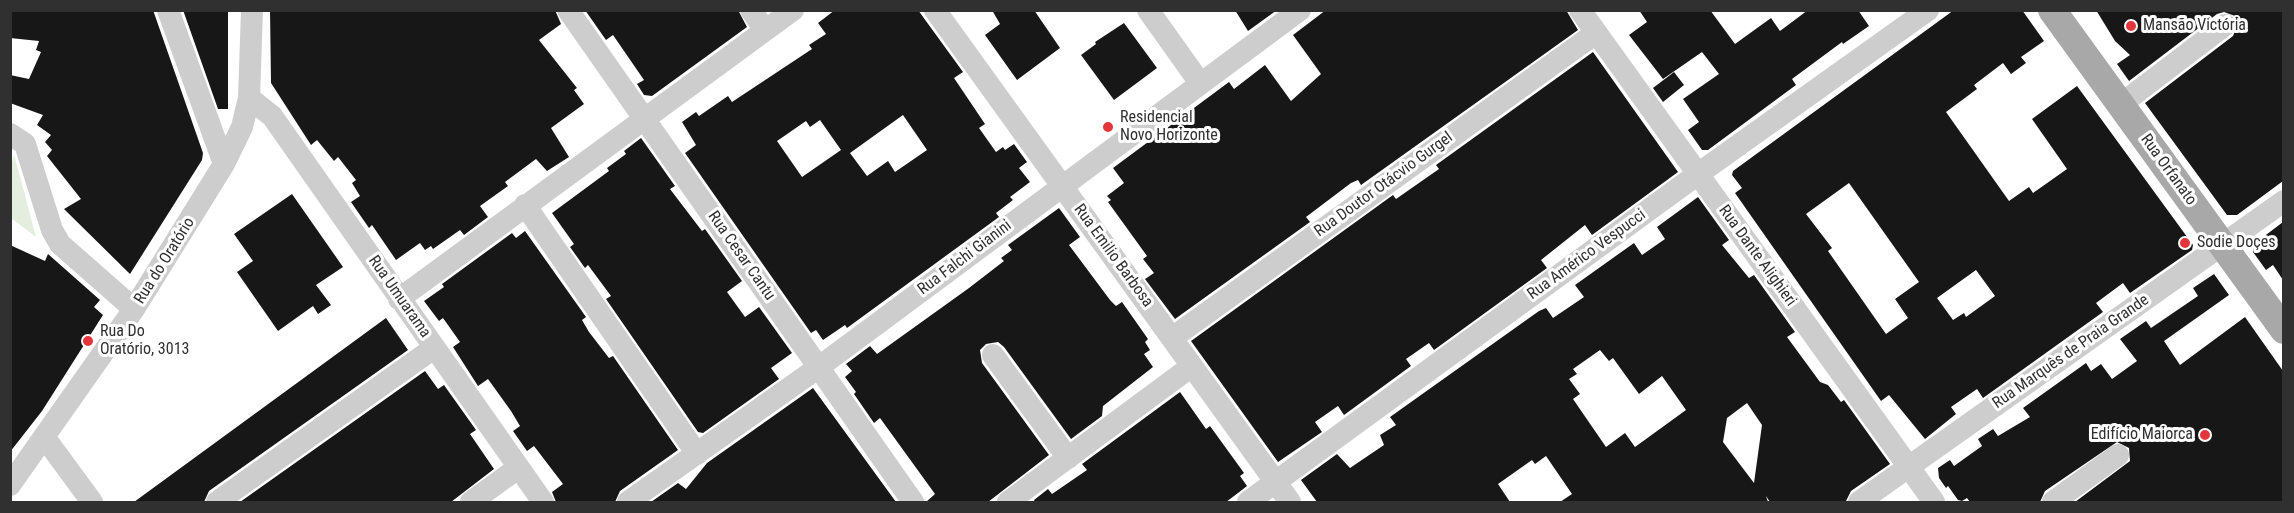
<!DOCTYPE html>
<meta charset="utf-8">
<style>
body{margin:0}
#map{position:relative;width:2294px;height:513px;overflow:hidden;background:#fff;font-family:"Roboto Condensed",sans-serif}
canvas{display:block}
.frame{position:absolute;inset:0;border:12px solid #303030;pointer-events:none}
</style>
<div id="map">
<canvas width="2294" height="513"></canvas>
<div class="frame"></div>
</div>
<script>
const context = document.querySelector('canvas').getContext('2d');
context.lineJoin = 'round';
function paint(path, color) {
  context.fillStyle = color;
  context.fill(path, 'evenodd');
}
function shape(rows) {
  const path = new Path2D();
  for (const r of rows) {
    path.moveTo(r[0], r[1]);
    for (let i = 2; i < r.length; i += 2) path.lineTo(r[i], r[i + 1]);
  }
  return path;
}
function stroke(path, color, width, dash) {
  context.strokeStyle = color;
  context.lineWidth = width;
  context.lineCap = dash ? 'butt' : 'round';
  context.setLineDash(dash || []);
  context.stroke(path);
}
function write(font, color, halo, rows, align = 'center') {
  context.font = font + ' "Roboto Condensed",sans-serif';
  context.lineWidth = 6;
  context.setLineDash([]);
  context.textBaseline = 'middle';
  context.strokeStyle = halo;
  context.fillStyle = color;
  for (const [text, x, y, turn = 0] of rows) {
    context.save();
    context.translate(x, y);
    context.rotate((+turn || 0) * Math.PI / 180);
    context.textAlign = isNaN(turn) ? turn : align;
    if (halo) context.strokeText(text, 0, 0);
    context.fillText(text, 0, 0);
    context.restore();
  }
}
const green = shape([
 [14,154,36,237,11,218,11,167]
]);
const building = shape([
 [10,10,153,10,203,153,202,160,130,274,64,209,81,199,47,156,52,150,45,142,51,135,37,125,43,115,10,103,10,75,29,79,41,52,36,50,39,41,10,38],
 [183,10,228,10,228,109,218,109],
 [270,10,555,10,561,24,539,40,577,88,574,90,584,104,551,128,569,157,547,171,536,159,505,182,508,186,480,206,488,217,464,235,460,230,433,249,431,246,425,250,420,243,396,260,372,225,369,228,351,202,360,196,352,183,356,180,338,157,334,161,317,140,311,145,271,83],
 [585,10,738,10,747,27,652,96,644,95,637,84,644,80,613,35,606,40],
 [835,10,918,10,963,72,954,78,985,124,979,128,996,152,1003,147,1005,150,1014,144,1027,162,1019,168,1030,182,1010,197,1013,200,996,213,999,217,847,328,845,325,823,340,816,330,811,333,685,153,696,145,682,122,696,112,699,116,728,96,732,102,812,49,809,45,826,34,818,23],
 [903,115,927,150,895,172,888,161,867,176,850,153],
 [820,120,841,150,802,177,777,141,806,121,810,127],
 [992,10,1034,10,1060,48,1017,80,985,35,1000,24],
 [1235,10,1277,10,1248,31],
 [1326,10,1566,10,1578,30,1361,185,1358,180,1351,183,1306,217,1310,222,1175,319,1145,279,1154,273,1143,259,1147,256,1108,202,1111,200,1107,196,1124,183,1113,168,1229,82,1234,89,1265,65,1291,101,1321,74,1293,35],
 [1639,10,1710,10,1735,44,1771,18,1780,31,1808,10,1858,10,1869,26,1843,44,1842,42,1792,79,1796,85,1708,150,1702,150,1688,130,1699,122,1683,99,1719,74,1702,52,1663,79,1629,35,1647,22],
 [1954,10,2022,10,2044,41,2021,57,2026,63,2011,74,2003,63,1974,85,1977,89,1946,112,2009,201,2029,187,2033,193,2067,169,2032,119,2077,86,2193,245,2192,250,2130,293,2123,283,2096,303,2103,312,1983,398,1977,389,1951,407,1956,414,1925,439,1889,395,1881,401,1735,193,1742,188,1732,175,1733,171],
 [1849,183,1919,282,1895,299,1908,318,1886,334,1828,251,1832,248,1806,214],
 [1976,270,1995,296,1966,317,1964,313,1953,320,1937,298],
 [2096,10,2283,10,2283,181,2237,215,2227,215,2145,103,2233,36,2238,24,2235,16,2224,12,2217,14,2129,81,2117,64,2130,55,2115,41],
 [1124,23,1157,68,1114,100,1081,55,1096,44,1095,42],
 [1593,52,1678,172,1592,235,1585,225,1541,260,1547,268,1434,350,1429,343,1406,359,1411,366,1344,415,1338,406,1315,422,1322,432,1278,462,1191,341,1393,195,1396,199,1439,169,1436,165],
 [1674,72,1684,85,1663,102,1653,88],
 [641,138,675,186,670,189,702,231,705,229,742,281,727,292,745,317,759,307,792,353,771,368,779,379,703,433,698,432,606,299,611,296,588,265,585,268,570,247,574,244,552,213,609,171,607,168,626,154,624,151],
 [292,194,343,267,316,285,331,305,318,314,313,306,278,331,237,272,253,261,234,234],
 [1698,197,1729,240,1722,245,1749,278,1754,275,1795,332,1787,337,1820,382,1828,385,1841,402,1844,400,1890,464,1851,491,1846,501,1770,502,1766,496,1768,502,1560,502,1572,494,1546,456,1535,464,1532,460,1498,484,1510,502,1317,502,1301,480,1337,454,1350,468,1384,445,1380,435,1396,425,1390,417,1539,311,1546,308,1553,318,1584,297,1575,285,1634,243,1642,255,1665,239,1657,227],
 [1600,350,1609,361,1613,358,1639,394,1662,376,1686,410,1635,447,1625,433,1606,447,1573,399,1580,394,1569,379,1577,374,1573,369],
 [1747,403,1762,425,1754,483,1723,442,1727,418],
 [1059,208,1080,237,1069,245,1110,300,1116,306,1122,302,1148,339,1145,342,1150,350,1144,354,1153,367,1103,406,1102,416,1071,439,1004,347,998,342,986,344,980,350,982,363,1049,455,988,502,926,502,935,494,880,418,874,423,854,394,856,392,845,377,852,371,846,364,870,346,877,354,969,288,1004,261,1001,258,1012,250,1008,245],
 [2283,222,2283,280,2273,265,2266,270,2253,252,2254,244],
 [525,231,586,317,582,320,589,332,609,358,613,356,678,450,620,491,615,502,556,502,552,492,563,484,534,446,527,451,513,431,520,426,511,411,488,379,478,386,453,347,460,342,443,318,439,321,424,301,444,287,442,284,512,233,516,238],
 [10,245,45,261,48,254,100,300,94,307,103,315,42,411,10,452],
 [2214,274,2229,295,2164,341,2180,365,2245,317,2283,371,2283,502,2075,502,2130,461,2129,448,2117,442,2045,491,2040,502,1970,502,1967,498,1962,501,1958,500,1948,486,1946,488,1939,478,1938,468,1950,460,1954,466,1982,446,1978,439,1993,429,1998,436,2030,417,2023,408,2086,363,2091,371,2101,364,2112,379,2137,361,2120,339,2146,321,2151,328,2198,296,2193,288],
 [386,318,408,350,209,491,204,502,134,502],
 [425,371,438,389,444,385,476,430,470,434,494,469,451,502,240,502],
 [813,388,896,502,651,502,678,483,686,489,707,463],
 [1180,392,1206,429,1210,426,1244,473,1240,476,1247,486,1238,493,1226,502,1035,502,1034,500,1048,489,1052,494,1087,470,1082,464]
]);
const minor = shape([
 [168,10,224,164],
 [568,10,913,502],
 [751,10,765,30],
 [935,10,1290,502],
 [1148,10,1200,83],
 [1580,10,1934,502],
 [249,98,272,116,543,502],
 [2120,105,2225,25],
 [10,134,25,144,52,230,60,244,134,309],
 [525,205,697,454],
 [399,299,793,10],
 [1172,338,1596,33],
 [993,355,1068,458],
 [45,438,92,502],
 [10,485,134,309,224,164,242,127,249,98,252,10],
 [217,502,434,348],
 [471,502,518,468],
 [628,502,819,367,1300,10],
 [1008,502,1192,366],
 [1248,502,1698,174,1928,10],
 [1859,502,2284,201],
 [2053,502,2118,455]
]);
const major = shape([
 [2052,10,2284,330]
]);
const markers = [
 [2131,26,6,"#e3363c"],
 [1108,127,6,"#e3363c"],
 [2185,243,6,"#e3363c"],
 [88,341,6,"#e3363c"],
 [2205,435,6,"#e3363c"]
];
const poiNames = [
 ["Mansão Victória",2143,26],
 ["Residencial",1120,118],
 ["Novo Horizonte",1120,136],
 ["Sodie Doçes",2197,243],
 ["Rua Do",100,332],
 ["Oratório, 3013",100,350],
 ["Edifício Maiorca",2193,435,"right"]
];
const streetNames = [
 ["Rua Orfanato",2168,170,54],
 ["Rua Doutor Otácvio Gurgel",1384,185,-36],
 ["Rua Américo Vespucci",1587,255,-36],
 ["Rua Cesar Cantu",741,256,55],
 ["Rua Emilio Barbosa",1113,256,54],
 ["Rua Dante Alighieri",1757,256,54],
 ["Rua Falchi Gianini",965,258,-37],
 ["Rua do Oratório",165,261,-58],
 ["Rua Umuarama",399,297,55],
 ["Rua Marquês de Praia Grande",2071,352,-35]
];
paint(green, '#e5edde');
paint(building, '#171717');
stroke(minor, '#cdcdcd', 22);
stroke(major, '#a8a8a8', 28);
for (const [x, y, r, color] of markers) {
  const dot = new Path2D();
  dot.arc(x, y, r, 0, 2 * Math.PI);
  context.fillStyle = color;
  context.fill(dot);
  stroke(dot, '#fff', 2);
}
write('16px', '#303030', '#fff', poiNames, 'left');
write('16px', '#303030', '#fff', streetNames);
</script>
